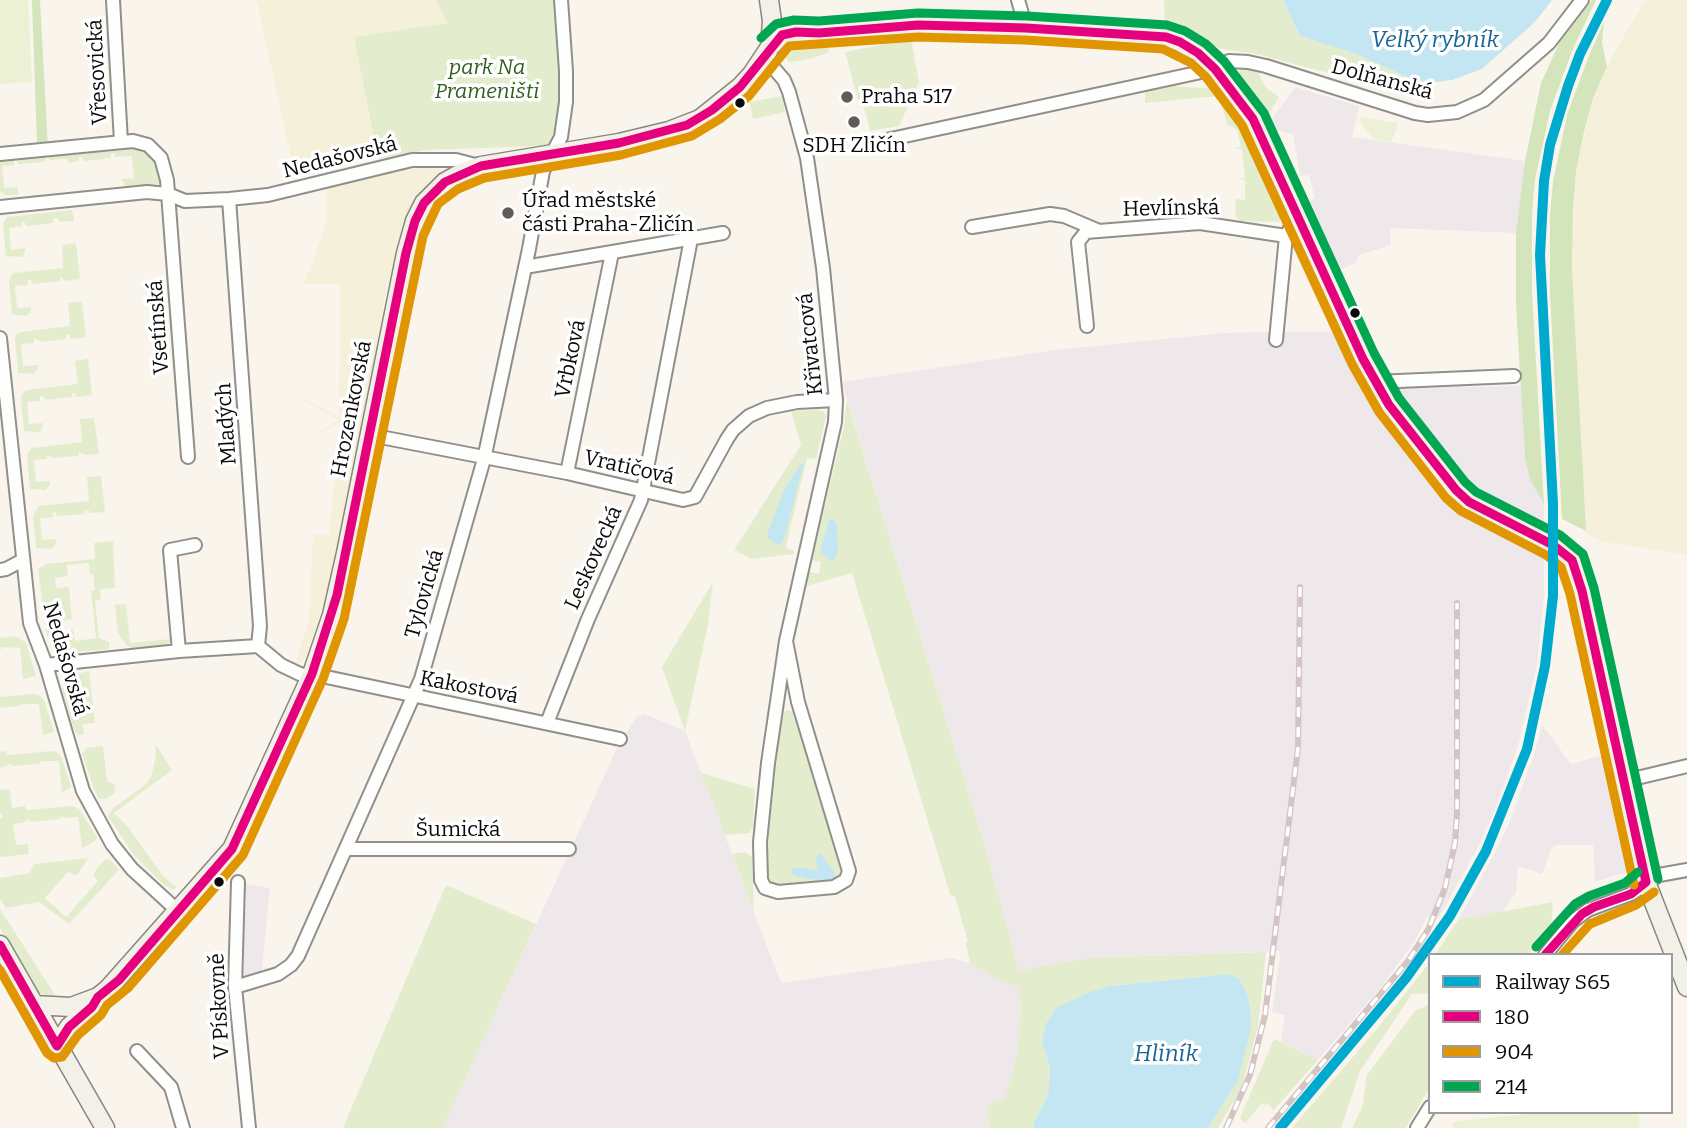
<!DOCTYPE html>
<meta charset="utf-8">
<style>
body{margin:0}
#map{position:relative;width:1687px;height:1128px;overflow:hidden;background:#f9f5ec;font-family:Bitter,serif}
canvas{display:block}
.legend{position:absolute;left:1428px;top:953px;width:245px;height:161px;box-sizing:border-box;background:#fff;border:2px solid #9d9d9d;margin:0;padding:9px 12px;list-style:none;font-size:21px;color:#090909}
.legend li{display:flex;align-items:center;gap:14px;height:35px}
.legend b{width:35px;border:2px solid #9d9d9d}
</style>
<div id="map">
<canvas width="1687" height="1128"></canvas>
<ul class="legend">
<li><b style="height:9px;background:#00a9ce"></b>Railway S65</li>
<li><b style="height:9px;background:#e5007d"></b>180</li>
<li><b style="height:9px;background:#df9601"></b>904</li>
<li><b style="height:9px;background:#00a651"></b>214</li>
</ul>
</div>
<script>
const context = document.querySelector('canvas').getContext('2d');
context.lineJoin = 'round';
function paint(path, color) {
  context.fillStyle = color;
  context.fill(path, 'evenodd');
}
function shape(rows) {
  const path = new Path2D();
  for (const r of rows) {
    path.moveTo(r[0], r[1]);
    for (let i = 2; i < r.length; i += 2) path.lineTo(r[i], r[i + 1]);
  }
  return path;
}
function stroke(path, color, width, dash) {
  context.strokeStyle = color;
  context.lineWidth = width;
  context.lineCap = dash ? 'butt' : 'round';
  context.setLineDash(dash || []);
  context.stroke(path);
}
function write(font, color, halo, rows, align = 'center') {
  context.font = font + ' Bitter,serif';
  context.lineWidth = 7;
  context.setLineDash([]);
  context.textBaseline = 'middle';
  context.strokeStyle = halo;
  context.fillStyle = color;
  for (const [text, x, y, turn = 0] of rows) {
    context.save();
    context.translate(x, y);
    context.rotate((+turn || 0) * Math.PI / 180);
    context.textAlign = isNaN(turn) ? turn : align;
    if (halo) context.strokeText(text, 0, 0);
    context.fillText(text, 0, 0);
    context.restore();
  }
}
const industrial = shape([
 [1295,87,1359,106,1352,137,1525,161,1516,233,1390,228,1391,245,1359,255,1356,263,1335,272,1303,205,1315,198,1309,175,1300,176,1293,134,1274,130,1270,121],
 [1270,332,1270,340,1283,340,1283,332,1340,332,1367,389,1393,428,1458,514,1544,551,1544,596,1537,664,1518,746,1494,812,1478,847,1438,919,1427,917,1414,942,1380,988,1318,1060,1281,1042,1285,1015,1272,1012,1280,957,1279,951,1088,958,1019,972,981,833,842,382,1055,350,1223,333],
 [1521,386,1525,457,1530,480,1544,504,1544,533,1488,505,1463,489,1388,391,1397,388],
 [644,714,685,731,781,983,952,958,970,963,990,976,1018,987,1021,1004,1017,1054,1005,1099,987,1113,990,1128,443,1128,617,748,636,717],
 [1542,725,1571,764,1611,753,1631,870,1595,882,1593,845,1557,845,1552,847,1542,874,1518,866,1516,893,1502,912,1458,920,1494,855,1511,819,1535,752],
 [246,884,270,888,261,975,242,976]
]);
const farmland = shape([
 [254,0,436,0,449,23,354,37,375,147,294,172,258,6],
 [1645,0,1687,0,1687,555,1604,542,1586,534,1572,270,1576,171,1593,98,1614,53],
 [411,167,434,168,441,169,441,174,427,184,410,207,387,286,357,457,328,590,305,659,296,665,298,653,309,622,313,535,329,534,340,429,339,423,305,441,339,420,303,400,303,398,339,417,340,284,304,284,327,222,326,187]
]);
const green = shape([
 [436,0,556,0,562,92,556,134,553,134,549,144,542,146,426,150,378,159,354,37,448,23],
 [1164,0,1283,0,1300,36,1359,55,1422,84,1407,94,1257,54,1226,50,1208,44,1182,30,1165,26],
 [911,39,919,82,899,126,870,131,864,107,860,107,845,52],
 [824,41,828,44,829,52,814,58,791,62,787,60,781,50,789,44],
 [1243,67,1258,72,1265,87,1279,97,1266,119,1263,111,1238,77,1237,73],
 [1173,86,1214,89,1230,101,1251,127,1284,203,1281,204,1283,217,1279,222,1240,221,1235,216,1236,199,1245,200,1245,180,1237,178,1245,178,1242,149,1233,149,1241,147,1237,129,1227,125,1219,96,1145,103,1145,91],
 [782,96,785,112,753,119,749,102],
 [131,146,151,157,157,166,160,184,126,187,121,179,134,178,132,156,117,157,115,157,114,153,111,154,111,158,86,161,83,160,82,157,79,157,79,161,68,163,67,159,49,160,49,156,46,157,46,161,34,163,18,164,17,160,14,160,14,165,2,166,4,188,18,187,18,195,5,195,0,191,0,160],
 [72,210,74,221,60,222,57,218,53,219,54,223,28,226,25,225,25,222,22,222,22,226,9,228,11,250,25,248,25,253,22,257,6,256,3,224,7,217],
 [76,243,80,279,66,281,60,277,60,281,34,284,32,284,31,280,28,280,28,285,15,286,17,308,31,307,31,310,27,316,12,314,9,282,11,276,14,273,63,268,62,245],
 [82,301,86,337,73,339,70,338,69,335,66,335,66,339,41,342,34,338,34,343,21,344,23,366,38,365,38,368,34,374,18,373,15,338,17,334,21,332,70,326,68,303],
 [88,359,92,395,79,397,76,396,75,393,72,393,72,397,46,400,43,396,40,396,40,401,27,402,29,424,43,423,43,426,40,432,24,431,21,397,23,393,27,390,78,384,75,361],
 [847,400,981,833,1019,971,1088,958,1266,952,1258,1026,1242,1087,1218,1128,1208,1128,1238,1080,1229,974,1112,986,1042,1042,1050,1068,1048,1095,1034,1122,1034,1128,990,1128,987,1113,989,1105,1005,1098,1017,1054,1021,1004,1018,987,990,976,970,963,966,943,968,942,955,897,950,894,852,573,806,586,809,572,819,574,821,562,812,560,844,426],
 [818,410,823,411,826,416,816,459,807,458,786,545,787,549,794,551,794,554,752,559,734,550,801,445,791,411],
 [94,418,99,454,85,455,79,452,79,456,53,458,47,455,47,459,34,460,36,482,50,481,50,484,46,490,30,489,27,456,29,451,32,448,82,442,80,419],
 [101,476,105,512,91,513,88,510,85,510,85,514,59,516,56,516,56,512,52,513,53,517,40,518,42,540,56,539,56,544,51,549,36,548,33,516,38,506,89,501,87,477],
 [113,541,115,588,100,589,101,599,95,601,99,638,109,642,109,649,67,653,60,651,47,636,38,569,46,564,95,559,94,543],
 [89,563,90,574,93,574,95,590,91,591,96,638,75,641,73,630,60,631,59,621,72,619,69,587,56,588,55,578,68,576,67,565],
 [713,582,708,624,685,731,662,667],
 [126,604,130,643,171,639,168,644,135,649,127,646,118,633,115,605],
 [15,636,26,643,36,676,23,679,20,648,3,647,0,650,0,638],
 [89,671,95,723,83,724,84,735,78,735,75,732,63,693,63,687,72,675],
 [32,694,39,695,44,700,54,732,43,735,39,704,22,704,20,706,0,708,0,697],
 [787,710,797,713,800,719,797,722,840,862,844,863,842,876,838,881,826,884,825,880,790,883,789,887,778,886,769,879,767,873,771,783,780,716],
 [155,743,172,770,114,813,127,826,163,876,176,887,174,890,164,885,133,854,108,816,113,808,145,785,151,777,156,756],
 [103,746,107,781,114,784,116,789,114,794,105,799,99,799,94,789,82,754,86,748],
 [6,751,7,755,52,751,58,753,62,758,71,787,62,793,59,761,42,761,39,764,14,766,10,764,0,768,0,752],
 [701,773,755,789,753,826,750,833,725,835],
 [10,789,12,808,25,806,26,810,73,806,79,809,97,837,94,842,82,848,78,817,65,818,61,816,59,819,33,822,27,819,26,822,13,824,16,845,28,844,29,854,0,857,0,819,3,817,0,813,0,790],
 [745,852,752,857,754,911,732,854],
 [88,858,78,874,74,875,68,872,45,898,66,917,98,881,94,876,95,871,104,860,110,859,119,870,69,924,39,902,6,908,0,899,0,878,30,873,34,864],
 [446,885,536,924,443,1128,343,1128],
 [1553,902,1551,928,1528,955,1435,955,1458,920],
 [0,909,59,1001,40,993,34,987,0,928],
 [1430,962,1430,993,1412,994,1360,1071,1341,1128,1292,1128,1377,1029],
 [1430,1004,1430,1087,1406,1128,1352,1128,1362,1108,1367,1075,1415,1011],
 [1274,1039,1318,1060,1272,1112,1273,1109,1267,1103,1265,1106,1262,1103,1245,1123,1240,1118]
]);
const forest = shape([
 [32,0,40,0,48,148,35,151,37,144],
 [1592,0,1596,0,1572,51,1550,111,1535,179,1532,214,1532,292,1544,504,1530,480,1525,457,1516,305,1516,233,1525,161,1541,83,1561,39],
 [1604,22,1602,43,1607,67,1593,98,1584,132,1576,171,1573,211,1572,270,1586,531,1562,519,1550,292,1550,215,1553,182,1567,115,1588,58]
]);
const pitch = shape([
 [0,0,28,0,32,82,0,84],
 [1361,117,1397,123,1397,128,1391,142,1374,139,1360,122],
 [1545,1112,1638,1112,1640,1128,1453,1128,1452,1122]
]);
const water = shape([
 [1283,0,1552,0,1535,22,1482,69,1452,80,1422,84,1359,55,1300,36],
 [802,462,803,466,786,532,782,543,777,545,768,538,768,532,785,488],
 [829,520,834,520,837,525,838,551,835,559,830,560,820,552],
 [820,853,833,870,836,878,834,881,808,879,791,874,793,867,818,870,816,858],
 [1229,974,1239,979,1246,992,1250,1006,1251,1028,1238,1080,1208,1128,1034,1128,1034,1122,1048,1095,1050,1068,1042,1042,1046,1024,1056,1008,1090,992,1112,986]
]);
const street = shape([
 [113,0,121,142],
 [1018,0,1026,28],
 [770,47,771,65,784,80,789,92,807,158,823,268,836,400,835,422,786,641,768,763,760,842,761,880,765,888,778,892,834,887,846,880,849,871,798,702,786,641],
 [877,142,1215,69,1229,61,1248,62,1266,66,1415,113,1428,115,1457,112,1484,100,1549,43,1582,0],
 [0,154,133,141,148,145,161,158,167,180,188,457],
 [229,199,260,626,258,646],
 [0,207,147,192,168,194,185,201,229,199,268,195,412,160,456,160,479,166],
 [972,227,1050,214,1064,216,1097,230],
 [525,267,723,233],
 [1087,326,1078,242,1086,232,1200,223,1286,236],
 [0,338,30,623,46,665,83,791,112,844,132,869,179,912],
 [1276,340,1286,236,1297,215],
 [1375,382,1514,376],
 [370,435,567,473,683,500,695,497,727,439,733,430,749,416,767,408,797,402,836,400],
 [567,473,612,253],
 [0,570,6,569,23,560],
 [179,651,170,550,195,545],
 [46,665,179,651,258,646,281,665,302,675,312,674,620,739],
 [547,723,588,619,641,500,691,239],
 [1624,781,1687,766],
 [346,849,569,849],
 [238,882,235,987,249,1128],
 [1545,955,1573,921,1588,910,1631,894,1659,875,1687,870],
 [235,987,278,974,291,965,298,956,421,679,484,459,529,249,543,171,561,137,566,102,566,71,561,0],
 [137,1051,171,1087,183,1128],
 [1417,1128,1430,1107]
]);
const secondary = shape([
 [770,47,782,35,796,32,819,33,918,25,1026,28,1166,37,1180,42,1198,53,1215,69,1253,119,1363,359,1389,405,1456,490,1469,502,1553,545,1572,560,1582,591,1646,882,1687,987],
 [0,945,105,1128],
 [34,1005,71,1007,98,997,108,989,232,849,312,674,332,615,346,553,406,253,415,221,424,203,445,182,461,173,481,166,619,143,669,131,700,119,740,87,752,74,770,47,772,21,769,0],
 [57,1046,69,1027,95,1003]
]);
const rail = shape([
 [1226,1128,1250,1075,1265,1015,1298,748,1300,587],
 [1268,1128,1408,961,1428,930,1445,888,1455,843,1457,813,1457,603]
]);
const bus1 = shape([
 [0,945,57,1046],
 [1545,955,1582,914,1594,907,1631,894,1646,882],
 [57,1046,69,1027,92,1007,98,997,119,980,232,849,312,674,337,595,406,253,415,221,424,203,445,182,481,166,619,143,687,125,712,110,740,87,782,35,796,32,819,33,918,25,1026,28,1166,37,1180,42,1198,53,1215,69,1253,119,1363,359,1389,405,1456,490,1469,502,1553,545,1572,560,1582,591,1646,882]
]);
const bus2 = shape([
 [1562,955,1590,924,1636,905,1654,892],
 [0,970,47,1053,54,1058,62,1057,78,1035,101,1015,107,1005,128,988,243,855,323,679,344,619,423,236,438,204,458,189,484,178,621,155,692,136,720,119,749,96,789,46,918,37,1025,40,1163,49,1191,63,1206,77,1242,125,1352,364,1379,412,1446,498,1461,511,1546,555,1561,567,1570,594,1634,885]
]);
const bus3 = shape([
 [761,38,776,24,794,20,819,21,918,13,1027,16,1167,25,1185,31,1206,44,1224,61,1264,113,1374,353,1399,398,1465,482,1476,492,1560,535,1583,554,1594,588,1658,879],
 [1536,947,1575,904,1589,896,1625,883,1638,872]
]);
const rail1 = shape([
 [1280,1128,1406,978,1450,916,1486,851,1527,749,1545,666,1553,596,1553,504,1540,255,1544,181,1550,145,1568,86,1580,54,1607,0]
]);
const markers = [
 [847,97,7,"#5d5c58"],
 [740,103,6,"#090909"],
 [854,122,7,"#5d5c58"],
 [508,213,7,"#5d5c58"],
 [1355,313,6,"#090909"],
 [219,882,6,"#090909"]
];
const parkNames = [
 ["park Na",487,68],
 ["Prameništi",487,92]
];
const streetNames = [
 ["Vřesovická",98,72,-93],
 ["Dolňanská",1382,80,15],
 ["Nedašovská",340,158,-14],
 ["Hevlínská",1171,209,-1],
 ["Vsetínská",159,327,-94],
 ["Křivatcová",811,344,-96],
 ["Vrbková",571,359,-78],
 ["Hrozenkovská",352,409,-79],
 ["Mladých",227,424,-94],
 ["Vratičová",629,468,13],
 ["Leskovecká",594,558,-66],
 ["Tylovická",425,594,-74],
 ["Nedašovská",65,659,74],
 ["Kakostová",469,688,11],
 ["Šumická",458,830],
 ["V Pískovně",220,1006,-93]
];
const poiNames = [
 ["Praha 517",861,97],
 ["SDH Zličín",854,146,"center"],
 ["Úřad městské",522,201],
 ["části Praha-Zličín",522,225]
];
const waterNames = [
 ["Velký rybník",1435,41],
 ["Hliník",1166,1055]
];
paint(industrial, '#efe8ea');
paint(farmland, '#f5f0d9');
paint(green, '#e3edcd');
paint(forest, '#d4e4bb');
paint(pitch, '#ecf1d6');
paint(water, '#c4e5f2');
stroke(street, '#918f8b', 16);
stroke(secondary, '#888682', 21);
stroke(street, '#fefefc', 12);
stroke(secondary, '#f3f1e7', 18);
stroke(rail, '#d5c4c4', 6);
stroke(rail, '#fff', 3.5, [10]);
stroke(bus1, '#e5007d', 9);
stroke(bus2, '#df9601', 9);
stroke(bus3, '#00a651', 9);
stroke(rail1, '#00a9ce', 10);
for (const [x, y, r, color] of markers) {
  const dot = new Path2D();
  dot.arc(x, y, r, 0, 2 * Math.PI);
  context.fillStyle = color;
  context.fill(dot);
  stroke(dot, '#fff', 2.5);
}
write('italic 21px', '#2f5e1d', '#fff', parkNames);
write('21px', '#090909', '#fff', streetNames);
write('21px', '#090909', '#fff', poiNames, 'left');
write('italic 23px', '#186796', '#fff', waterNames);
</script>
